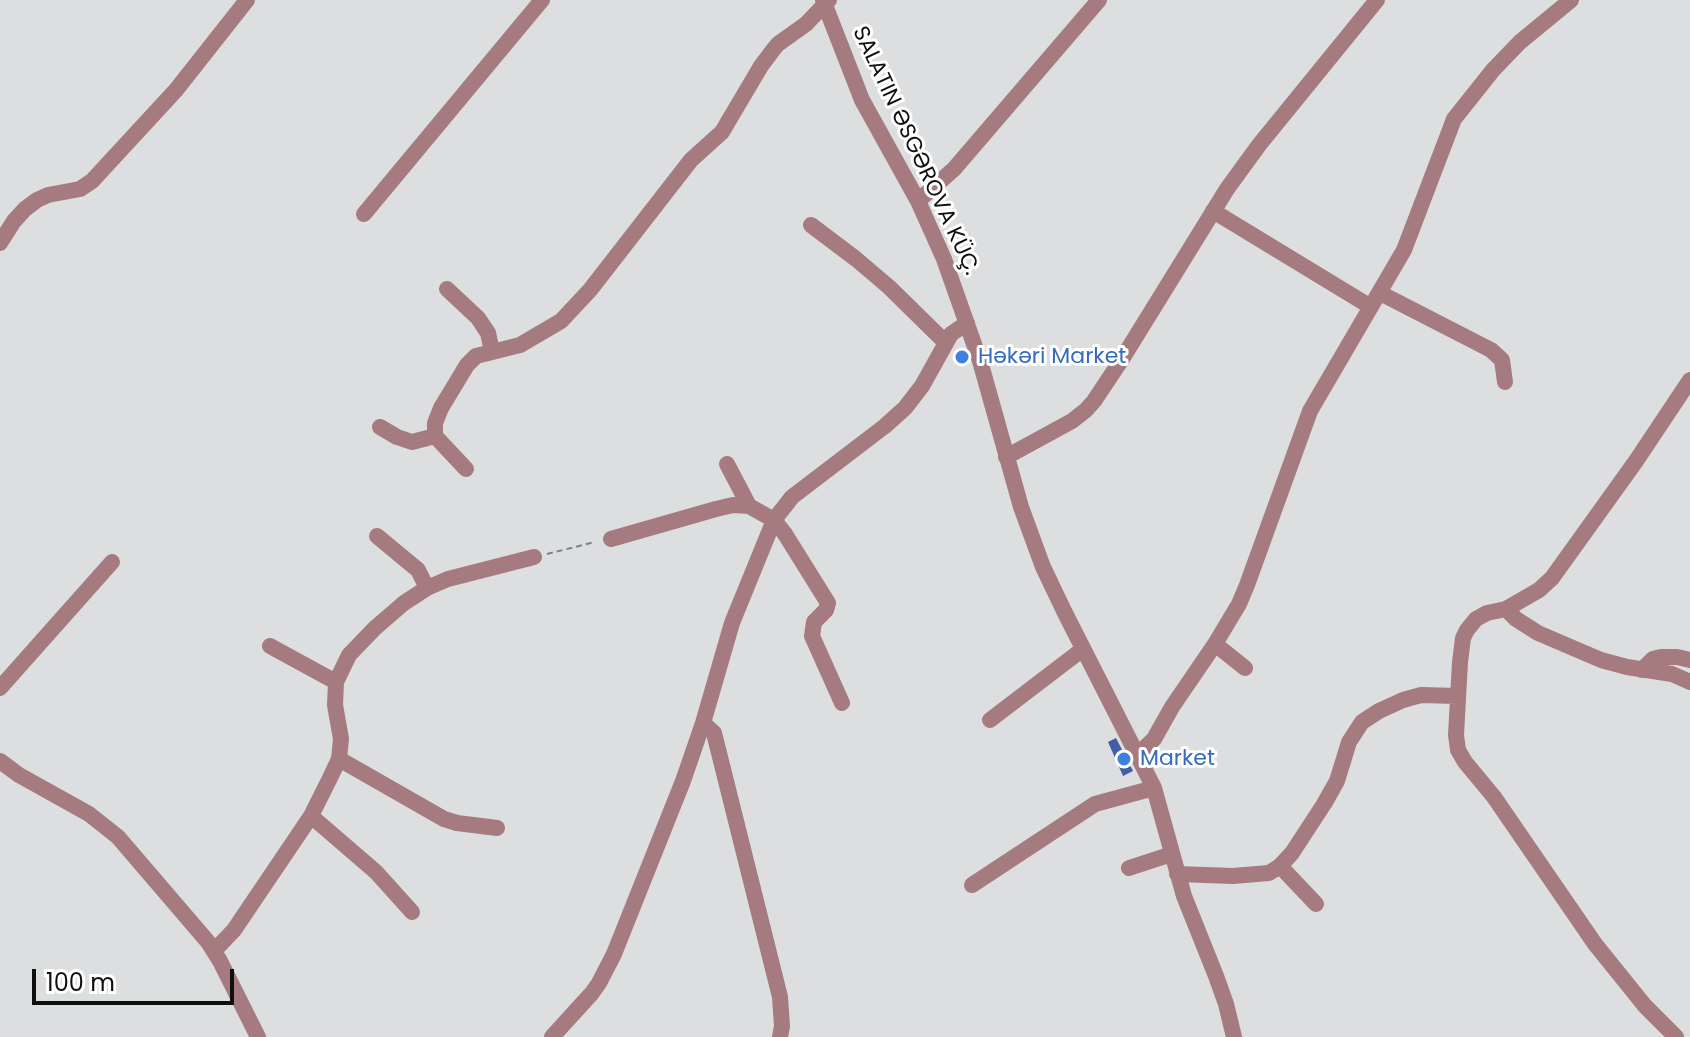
<!DOCTYPE html>
<meta charset="utf-8">
<style>
body{margin:0}
#map{position:relative;width:1690px;height:1037px;overflow:hidden;background:#dddee0;font-family:Poppins,sans-serif}
canvas{display:block}
.scale{position:absolute;left:32px;top:969px;width:202px;height:36px;box-sizing:border-box;border:4px solid #0e0f0f;border-top:0;padding-left:10px;font-size:24px;line-height:28px;white-space:nowrap;color:#0e0f0f;-webkit-text-stroke:6px #fff;paint-order:stroke}
</style>
<div id="map">
<canvas width="1690" height="1037"></canvas>
<div class="scale">100 m</div>
</div>
<script>
const context = document.querySelector('canvas').getContext('2d');
context.lineJoin = 'round';
function paint(path, color) {
  context.fillStyle = color;
  context.fill(path, 'evenodd');
}
function shape(rows) {
  const path = new Path2D();
  for (const r of rows) {
    path.moveTo(r[0], r[1]);
    for (let i = 2; i < r.length; i += 2) path.lineTo(r[i], r[i + 1]);
  }
  return path;
}
function stroke(path, color, width, dash) {
  context.strokeStyle = color;
  context.lineWidth = width;
  context.lineCap = dash ? 'butt' : 'round';
  context.setLineDash(dash || []);
  context.stroke(path);
}
function write(font, color, halo, rows, align = 'center') {
  context.font = font + ' Poppins,sans-serif';
  context.lineWidth = 6;
  context.setLineDash([]);
  context.textBaseline = 'middle';
  context.strokeStyle = halo;
  context.fillStyle = color;
  for (const [text, x, y, turn = 0] of rows) {
    context.save();
    context.translate(x, y);
    context.rotate((+turn || 0) * Math.PI / 180);
    context.textAlign = isNaN(turn) ? turn : align;
    if (halo) context.strokeText(text, 0, 0);
    context.fillText(text, 0, 0);
    context.restore();
  }
}
const building = shape([
 [1116,738,1133,771,1123,776,1108,742]
]);
const path = shape([
 [547,554,595,542]
]);
const minor = shape([
 [823,0,862,100,918,201,944,259,980,361,1021,507,1043,567,1064,611,1154,788,1184,896,1216,976,1226,1004,1234,1037],
 [918,201,954,169,1099,0],
 [1213,211,1371,307],
 [364,214,542,0],
 [811,225,856,259,889,287,945,342],
 [0,243,14,221,25,209,37,200,48,195,80,189,92,181,176,90,247,0],
 [447,289,478,318,488,333,492,351],
 [1380,293,1491,350,1502,360,1505,382],
 [380,427,397,437,412,442,435,436],
 [1006,457,1072,421,1086,410,1094,401,1122,359,1227,189,1259,145,1377,0],
 [727,464,749,506],
 [466,469,435,436,435,423,441,408,467,365,476,356,520,345,561,321,590,290,691,160,722,132,761,66,773,50,778,44,806,24,829,0],
 [377,536,418,570,427,588],
 [611,539,716,509,733,505,749,506,774,520,785,534,828,603,826,610,814,622,812,636,842,703],
 [1506,609,1516,619,1538,633,1601,660,1627,667,1672,674,1690,682],
 [1215,644,1245,668],
 [270,646,336,682],
 [1642,670,1653,659,1661,657,1677,657,1690,660],
 [0,688,112,562],
 [990,720,1083,649],
 [703,723,714,733,780,997,782,1026,780,1037],
 [1138,754,1154,739,1172,707,1215,644,1239,604,1247,585,1310,411,1404,250,1454,119,1493,70,1520,42,1571,0],
 [339,759,444,819,457,823,497,828],
 [0,761,19,775,89,814,118,837,208,942,220,961,258,1037],
 [311,816,376,872,412,912],
 [1280,866,1316,904],
 [1129,868,1172,854],
 [1177,874,1233,876,1269,873,1280,866,1292,853,1324,804,1337,781,1349,742,1362,722,1379,711,1403,700,1421,695,1458,696],
 [972,885,1095,804,1154,788],
 [214,951,234,930,311,816,330,778,339,759,341,739,335,705,336,682,349,655,375,628,404,603,427,588,448,579,534,557],
 [552,1037,592,993,599,983,614,954,683,781,703,723,732,623,774,520,792,497,885,426,905,408,922,386,951,334,967,323],
 [1676,1037,1645,1006,1595,944,1494,797,1465,762,1458,750,1456,735,1460,662,1463,638,1467,630,1476,619,1487,613,1506,609,1539,590,1552,578,1636,461,1690,380]
]);
const markers = [
 [962,357,8,"#3f7fe0"],
 [1124,759,8,"#3f7fe0"]
];
const streetNames = [
 ["SALATIN ƏSGƏROVA KÜÇ.",915,151,65]
];
const shopNames = [
 ["Həkəri Market",978,357],
 ["Market",1140,759]
];
paint(building, '#445da4');
stroke(path, '#818283', 2, [6, 4]);
stroke(minor, '#a57b7f', 16);
for (const [x, y, r, color] of markers) {
  const dot = new Path2D();
  dot.arc(x, y, r, 0, 2 * Math.PI);
  context.fillStyle = color;
  context.fill(dot);
  stroke(dot, '#fff', 3);
}
write('22px', '#0e0f0f', '#fff', streetNames);
write('22px', '#366cbe', '#fff', shopNames, 'left');
</script>
